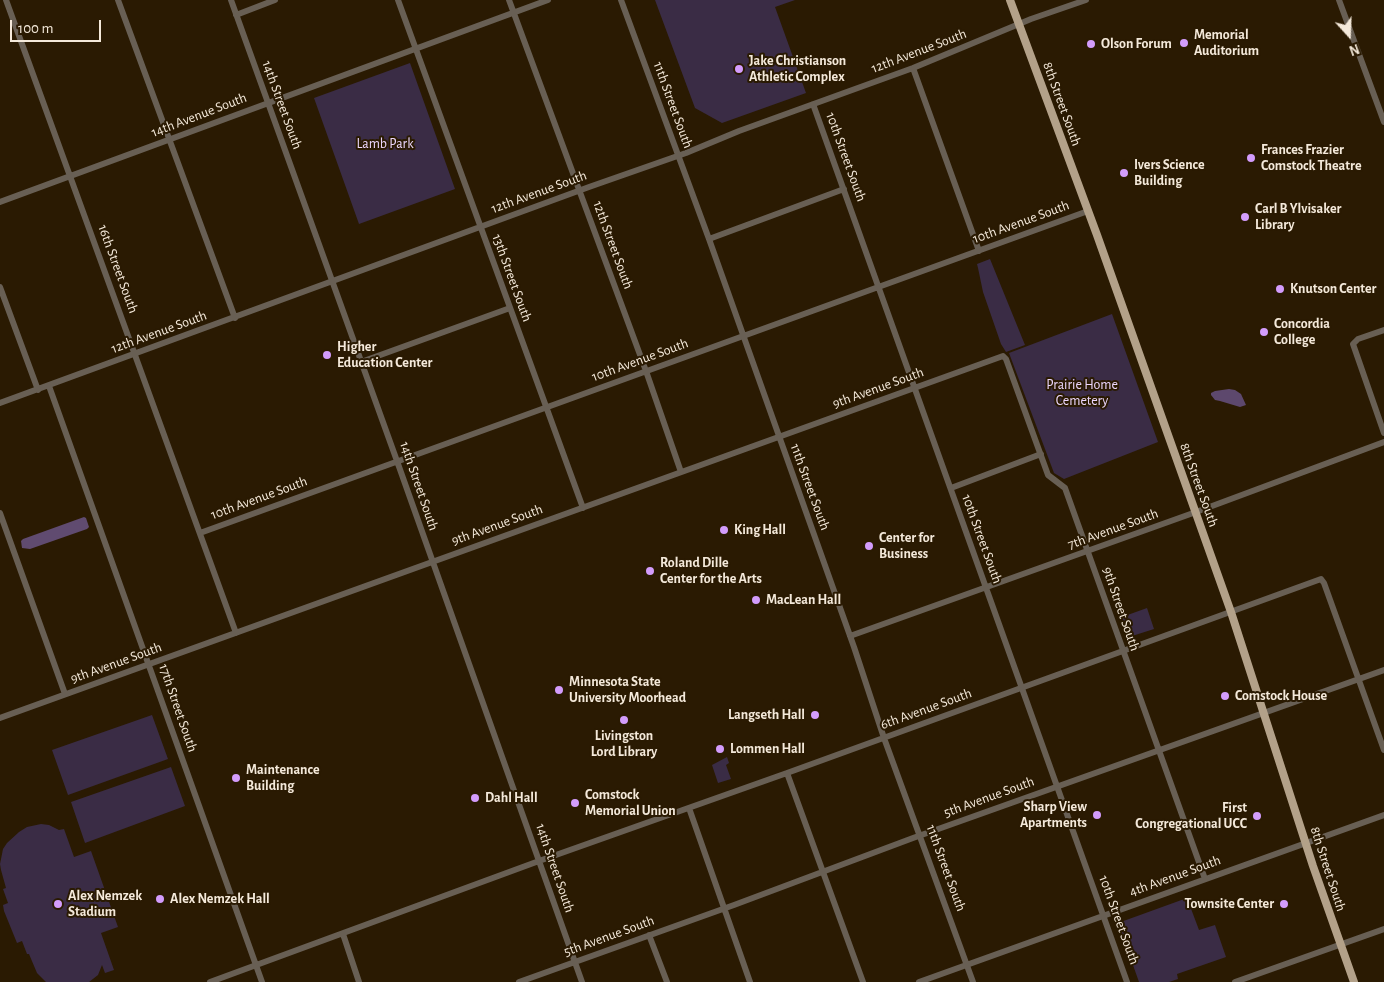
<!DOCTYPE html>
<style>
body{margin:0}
#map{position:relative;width:1384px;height:982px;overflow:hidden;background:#2a1a02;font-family:"Alegreya Sans",sans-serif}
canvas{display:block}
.north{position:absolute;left:1324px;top:10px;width:50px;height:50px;-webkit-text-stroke:4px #2a1a02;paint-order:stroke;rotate:160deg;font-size:14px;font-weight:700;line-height:20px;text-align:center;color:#f4e9da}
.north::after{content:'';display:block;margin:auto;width:18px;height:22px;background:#f4e9da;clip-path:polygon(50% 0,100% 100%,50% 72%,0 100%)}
.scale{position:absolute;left:10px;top:20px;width:91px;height:22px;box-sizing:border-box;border:2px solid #f4e9da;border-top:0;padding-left:6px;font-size:15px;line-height:18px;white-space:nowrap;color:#f4e9da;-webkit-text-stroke:4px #2a1a02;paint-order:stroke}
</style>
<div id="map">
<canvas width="1384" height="982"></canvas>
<div class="north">N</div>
<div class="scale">100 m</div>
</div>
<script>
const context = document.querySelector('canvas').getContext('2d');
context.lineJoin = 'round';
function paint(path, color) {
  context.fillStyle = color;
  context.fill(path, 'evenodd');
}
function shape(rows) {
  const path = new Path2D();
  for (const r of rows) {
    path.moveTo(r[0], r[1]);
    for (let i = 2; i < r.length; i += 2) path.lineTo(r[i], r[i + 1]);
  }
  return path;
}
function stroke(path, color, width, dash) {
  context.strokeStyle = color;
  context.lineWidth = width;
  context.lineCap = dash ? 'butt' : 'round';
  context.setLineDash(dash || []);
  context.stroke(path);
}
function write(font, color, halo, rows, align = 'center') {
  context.font = font + ' "Alegreya Sans",sans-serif';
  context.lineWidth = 4;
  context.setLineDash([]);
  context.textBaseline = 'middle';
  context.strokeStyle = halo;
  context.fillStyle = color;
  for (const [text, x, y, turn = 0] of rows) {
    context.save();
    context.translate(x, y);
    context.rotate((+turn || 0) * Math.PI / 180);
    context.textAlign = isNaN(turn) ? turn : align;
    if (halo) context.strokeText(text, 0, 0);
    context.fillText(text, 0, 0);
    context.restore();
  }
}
const green = shape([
 [655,0,795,0,775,7,806,93,722,123,695,108],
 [410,63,455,189,359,224,314,98],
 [990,259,1025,345,1006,352,1001,344,983,292,978,268,977,264],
 [1112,314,1158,442,1064,479,1054,473,1009,353],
 [1147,608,1154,629,1129,637,1122,617],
 [152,715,168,759,68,795,52,750],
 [727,757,729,763,726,765,731,779,718,783,712,765],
 [171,767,185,806,85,843,71,802],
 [41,824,49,825,59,830,64,829,74,857,91,851,118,927,101,933,114,970,105,973,102,965,98,975,89,982,46,982,37,973,29,954,27,954,22,941,17,943,4,911,3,905,8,903,3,889,6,888,1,870,0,864,3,849,7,843,19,832,27,827],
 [1187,898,1199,930,1215,925,1226,957,1177,974,1178,979,1169,982,1139,982,1118,923]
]);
const forest = shape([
 [84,517,86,518,89,527,87,529,30,549,22,548,21,541,23,539]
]);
const water = shape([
 [1229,389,1235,390,1241,394,1246,405,1240,407,1220,401,1215,400,1211,395,1211,393,1215,391]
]);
const minor = shape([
 [6,0,236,633],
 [118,0,235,318],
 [231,0,397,461,582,982],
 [398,0,583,508],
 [509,0,646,371,681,472],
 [621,0,709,239,854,647,884,738,973,982],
 [1339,0,1384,122],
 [236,15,275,0],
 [913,68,979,251],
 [813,104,1127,982],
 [0,202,548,0],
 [709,239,844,189],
 [0,287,38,390],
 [1384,330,1358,339,1353,344,1384,433],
 [361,362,510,308],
 [49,386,262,982],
 [0,403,589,187,686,153,739,131,913,68,1031,19,1086,0],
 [951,488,1041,454],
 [0,513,65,694],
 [200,533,1088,211],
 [850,636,1196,512,1384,442],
 [0,718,1003,356,1006,359,1048,475,1065,488,1205,879],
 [787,773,863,982],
 [689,808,750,982],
 [343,934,359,982],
 [649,935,667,982],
 [210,982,539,861,787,773,1321,579,1324,583,1384,750],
 [519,982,734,905,913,838,1384,670],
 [919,982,1384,815],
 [1235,982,1384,929]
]);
const major = shape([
 [1010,0,1097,235,1231,612,1313,866,1354,982]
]);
const markers = [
 [1184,43,5,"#d39cfc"],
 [1091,44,5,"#d39cfc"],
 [739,69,5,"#d39cfc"],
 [1251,158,5,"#d39cfc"],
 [1124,173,5,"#d39cfc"],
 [1245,217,5,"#d39cfc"],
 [1280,289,5,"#d39cfc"],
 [1264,332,5,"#d39cfc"],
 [327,355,5,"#d39cfc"],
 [724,530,5,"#d39cfc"],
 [869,546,5,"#d39cfc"],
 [650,571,5,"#d39cfc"],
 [756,600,5,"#d39cfc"],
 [559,690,5,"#d39cfc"],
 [1225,696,5,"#d39cfc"],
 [815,715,5,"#d39cfc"],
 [624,720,5,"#d39cfc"],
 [720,749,5,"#d39cfc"],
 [236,778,5,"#d39cfc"],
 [475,798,5,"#d39cfc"],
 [575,803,5,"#d39cfc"],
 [1097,815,5,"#d39cfc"],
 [1257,816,5,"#d39cfc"],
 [160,899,5,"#d39cfc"],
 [58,904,5,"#d39cfc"],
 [1284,904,5,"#d39cfc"]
];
const poiNames = [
 ["Memorial",1194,35],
 ["Auditorium",1194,51],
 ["Olson Forum",1101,44],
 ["Jake Christianson",749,61],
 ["Athletic Complex",749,77],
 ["Frances Frazier",1261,150],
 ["Comstock Theatre",1261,166],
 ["Ivers Science",1134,165],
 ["Building",1134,181],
 ["Carl B Ylvisaker",1255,209],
 ["Library",1255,225],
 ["Knutson Center",1290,289],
 ["Concordia",1274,324],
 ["College",1274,340],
 ["Higher",337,347],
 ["Education Center",337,363],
 ["King Hall",734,530],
 ["Center for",879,538],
 ["Business",879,554],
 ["Roland Dille",660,563],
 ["Center for the Arts",660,579],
 ["MacLean Hall",766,600],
 ["Minnesota State",569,682],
 ["University Moorhead",569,698],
 ["Comstock House",1235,696],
 ["Langseth Hall",805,715,"right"],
 ["Livingston",624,736,"center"],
 ["Lord Library",624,752,"center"],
 ["Lommen Hall",730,749],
 ["Maintenance",246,770],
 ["Building",246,786],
 ["Comstock",585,795],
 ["Memorial Union",585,811],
 ["Dahl Hall",485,798],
 ["Sharp View",1087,807,"right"],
 ["Apartments",1087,823,"right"],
 ["First",1247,808,"right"],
 ["Congregational UCC",1247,824,"right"],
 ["Alex Nemzek",68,896],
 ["Stadium",68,912],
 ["Alex Nemzek Hall",170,899],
 ["Townsite Center",1274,904,"right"]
];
const streetNames = [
 ["12th Avenue South",919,51,-21],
 ["8th Street South",1062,104,70],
 ["14th Street South",282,105,70],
 ["11th Street South",673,105,70],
 ["14th Avenue South",199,115,-21],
 ["10th Street South",846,157,70],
 ["12th Avenue South",539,192,-20],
 ["10th Avenue South",1021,222,-20],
 ["12th Street South",613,245,70],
 ["16th Street South",118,269,70],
 ["13th Street South",512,278,70],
 ["12th Avenue South",159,332,-20],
 ["10th Avenue South",640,360,-20],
 ["9th Avenue South",878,388,-20],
 ["8th Street South",1199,485,70],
 ["14th Street South",419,486,71],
 ["11th Street South",810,487,70],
 ["10th Avenue South",259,498,-20],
 ["9th Avenue South",497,525,-20],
 ["7th Avenue South",1113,529,-20],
 ["10th Street South",982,539,70],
 ["9th Street South",1121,609,71],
 ["9th Avenue South",116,663,-20],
 ["17th Street South",178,708,71],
 ["6th Avenue South",926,709,-20],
 ["5th Avenue South",989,797,-20],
 ["14th Street South",555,868,71],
 ["11th Street South",946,868,70],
 ["8th Street South",1328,869,72],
 ["4th Avenue South",1175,876,-20],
 ["10th Street South",1119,920,70],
 ["5th Avenue South",609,936,-20]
];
const parkNames = [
 ["Lamb Park",385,144],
 ["Prairie Home",1082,385],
 ["Cemetery",1082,401]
];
paint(green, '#3a2c45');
paint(forest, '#604b70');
paint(water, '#5d486d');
stroke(minor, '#685f54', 6);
stroke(major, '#b3a189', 8);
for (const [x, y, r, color] of markers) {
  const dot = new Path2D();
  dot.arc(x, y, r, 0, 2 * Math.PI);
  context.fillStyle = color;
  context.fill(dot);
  stroke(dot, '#2a1a02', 2);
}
write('bold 14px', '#f4e9da', '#2a1a02', poiNames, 'left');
write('14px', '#f4e9da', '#2a1a02', streetNames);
write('14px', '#ecd7fe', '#2a1a02', parkNames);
</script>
